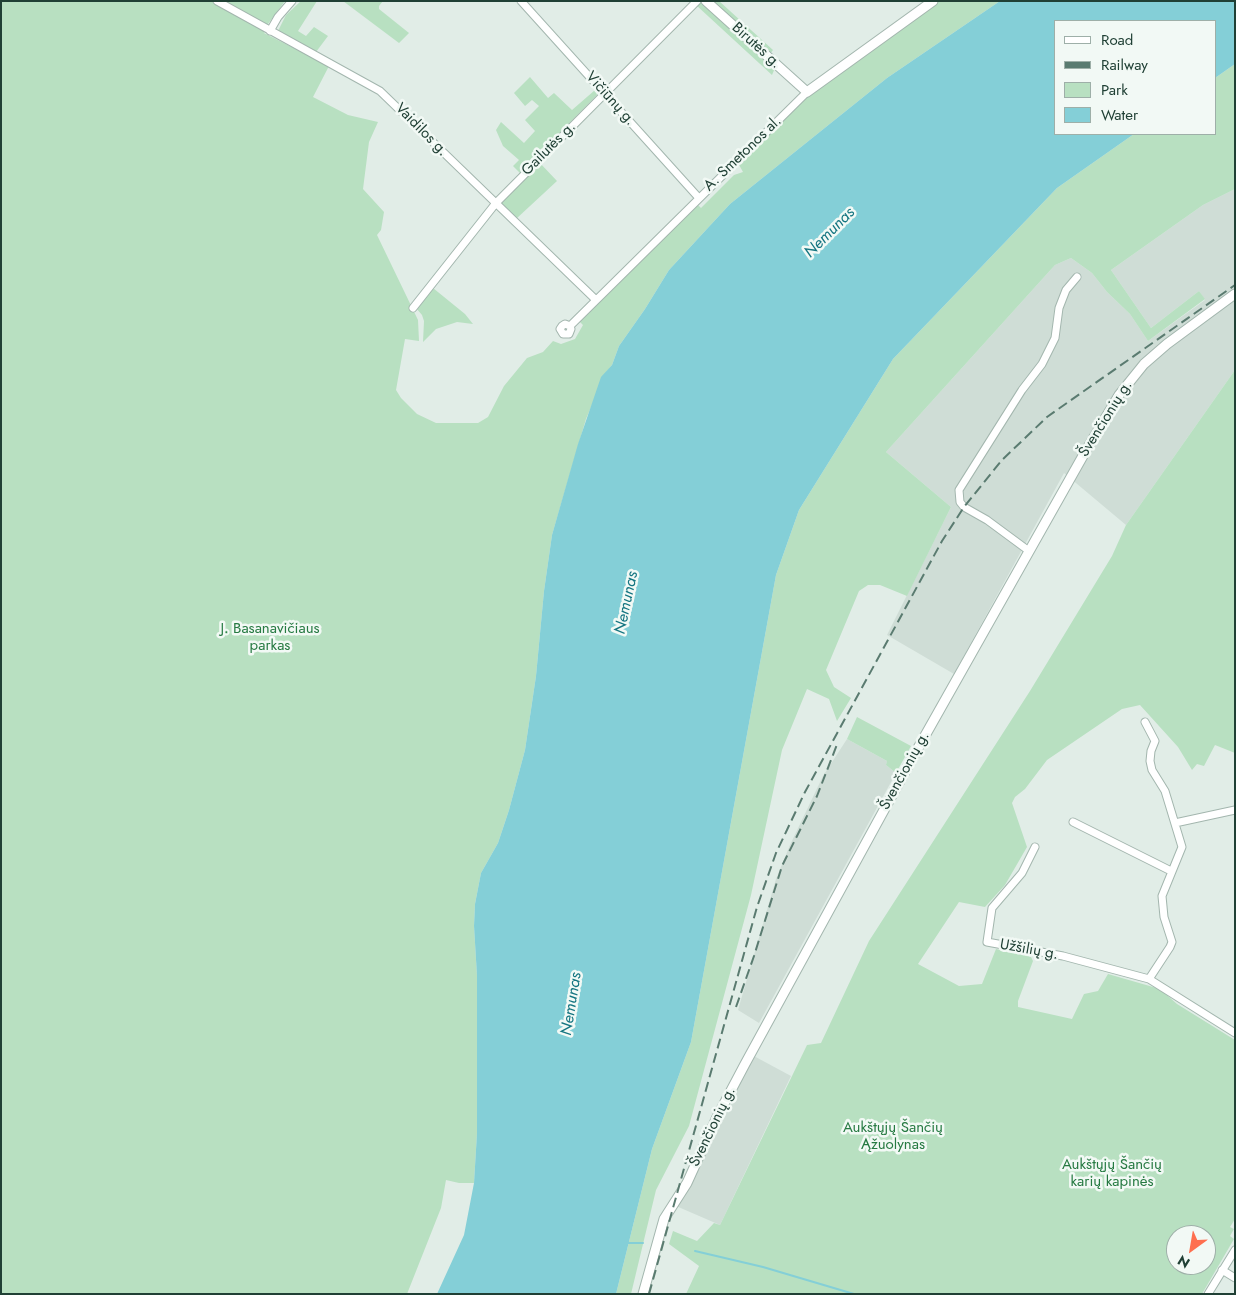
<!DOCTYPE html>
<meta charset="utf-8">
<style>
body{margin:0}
#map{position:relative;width:1236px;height:1295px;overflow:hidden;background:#e1ede7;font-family:Jost,sans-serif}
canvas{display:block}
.frame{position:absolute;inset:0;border:2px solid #204035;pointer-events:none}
.legend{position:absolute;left:1054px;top:20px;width:162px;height:115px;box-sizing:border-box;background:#f2f9f5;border:1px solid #9eafa8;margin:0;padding:6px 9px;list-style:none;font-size:15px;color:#204035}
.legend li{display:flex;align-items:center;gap:10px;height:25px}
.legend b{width:25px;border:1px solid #9eafa8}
.north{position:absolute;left:1166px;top:1225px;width:50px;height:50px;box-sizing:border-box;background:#f2f9f5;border:1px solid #9eafa8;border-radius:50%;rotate:212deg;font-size:14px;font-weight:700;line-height:20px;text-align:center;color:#204035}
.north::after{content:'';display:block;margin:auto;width:18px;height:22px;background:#fe6f4f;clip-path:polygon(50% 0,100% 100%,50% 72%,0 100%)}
</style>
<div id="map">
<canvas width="1236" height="1295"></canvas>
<div class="frame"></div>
<ul class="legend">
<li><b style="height:6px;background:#fff"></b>Road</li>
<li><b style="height:6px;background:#5a7b70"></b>Railway</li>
<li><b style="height:14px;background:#b8e0c1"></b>Park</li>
<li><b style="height:14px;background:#84cfd7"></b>Water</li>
</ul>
<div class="north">N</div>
</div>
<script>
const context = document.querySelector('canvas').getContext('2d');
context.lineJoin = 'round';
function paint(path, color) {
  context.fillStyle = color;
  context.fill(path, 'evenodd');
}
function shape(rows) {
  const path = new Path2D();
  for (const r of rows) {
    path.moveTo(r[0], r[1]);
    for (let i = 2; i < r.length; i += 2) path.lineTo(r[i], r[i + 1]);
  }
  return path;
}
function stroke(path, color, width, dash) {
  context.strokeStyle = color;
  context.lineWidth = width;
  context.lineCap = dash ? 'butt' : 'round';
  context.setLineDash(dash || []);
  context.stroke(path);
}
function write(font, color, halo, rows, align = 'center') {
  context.font = font + ' Jost,sans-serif';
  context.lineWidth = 5;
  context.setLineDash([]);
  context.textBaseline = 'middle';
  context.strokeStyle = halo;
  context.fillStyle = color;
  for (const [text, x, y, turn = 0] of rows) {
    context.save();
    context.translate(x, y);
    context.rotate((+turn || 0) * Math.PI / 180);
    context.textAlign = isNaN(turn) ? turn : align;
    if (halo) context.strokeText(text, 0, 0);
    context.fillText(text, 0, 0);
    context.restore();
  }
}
const built = shape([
 [1235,189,1235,370,1126,525,1064,473,954,674,887,635,951,507,886,452,1055,265,1071,258,1092,273,1107,292,1130,314,1148,341,1205,300,1199,291,1151,328,1111,270,1203,205],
 [847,739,887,761,886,765,896,773,759,1023,738,1010,776,879,790,845,823,776],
 [752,1055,791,1076,720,1225,676,1206,684,1197,717,1124]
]);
const green = shape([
 [1,1,285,1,268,24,264,33,329,66,313,97,348,115,378,122,369,142,363,189,384,212,381,230,377,235,418,320,419,341,405,339,396,390,401,398,417,414,436,423,478,423,488,417,504,386,527,358,543,352,553,341,561,344,575,339,583,325,580,322,697,204,701,208,734,175,743,172,738,163,811,93,939,1,1000,1,887,78,730,204,669,270,645,309,619,346,612,365,605,374,586,419,552,535,544,591,536,676,525,750,509,810,498,843,481,873,475,904,474,926,477,976,477,1133,474,1183,459,1183,446,1180,441,1208,407,1294,1,1294],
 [301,1,317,1,298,31,306,36,314,27,328,36,316,52,278,31,286,15],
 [343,1,383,1,379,6,379,9,409,33,399,43],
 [710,1,719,1,773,50,770,54],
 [699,2,702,2,775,68,772,75,696,5],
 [1235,64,1235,189,1203,205,1111,270,1151,328,1199,291,1205,299,1148,341,1130,314,1107,292,1092,273,1071,258,1055,265,886,452,951,507,907,596,880,585,868,585,859,591,826,670,834,687,851,698,837,721,829,699,807,689,782,750,751,895,689,1126,656,1190,631,1294,616,1294,652,1149,691,1042,776,575,799,510,893,359,1057,188,1134,134,1215,134,1215,78],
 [530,77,548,98,554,93,572,110,595,90,597,95,520,173,513,166,519,160,503,146,496,130,501,122,524,143,535,131,525,120,539,106,532,100,525,106,514,93],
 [539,162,557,181,516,219,500,203],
 [433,288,465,314,473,324,457,322,436,329,423,342,424,321,422,315,416,308],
 [1235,370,1235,753,1215,745,1204,766,1197,764,1192,770,1178,747,1140,705,1122,709,1047,760,1025,789,1015,797,1012,803,1027,847,1005,885,985,907,959,902,918,964,959,986,982,984,996,949,1031,957,1033,961,1018,1001,1018,1007,1072,1019,1084,994,1098,991,1108,974,1160,989,1177,1004,1235,1040,1235,1219,1230,1227,1234,1229,1230,1236,1234,1239,1202,1294,686,1294,699,1266,669,1244,673,1231,697,1241,714,1223,720,1225,807,1045,821,1043,869,941,1030,691,1112,556,1126,525],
 [1176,1235,1206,1235,1206,1265,1176,1265],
 [857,717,911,746,896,773,886,765,887,761,847,739]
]);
const water = shape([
 [1000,1,1235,1,1235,64,1215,78,1215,21,1055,21,1055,134,1134,134,1057,188,893,359,799,510,776,575,691,1042,652,1149,616,1294,437,1294,464,1235,474,1183,477,1133,477,976,474,926,475,904,481,873,498,843,509,810,525,750,536,676,544,591,552,535,578,444,601,377,612,365,619,346,645,309,669,270,730,204,887,78]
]);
const stream = shape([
 [627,1243,643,1243],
 [695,1251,763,1267,854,1294]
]);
const minor = shape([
 [217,1,380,91,596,300],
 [521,1,698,197],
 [270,31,278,17,292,1],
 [413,308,496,203,697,1],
 [570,326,571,329,569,334,563,334,560,329,562,326,565,324,570,326,807,92],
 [1029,551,987,520,964,507,960,502,959,490,1022,390,1042,364,1055,338,1059,308,1066,290,1077,277],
 [1145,722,1155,741,1151,751,1150,761,1152,770,1165,791,1182,847,1162,896,1164,917,1172,942,1170,947,1149,979],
 [1073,822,1171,871],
 [1175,823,1235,810],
 [1035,847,1022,873,992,908,987,942,1063,956,1149,979,1235,1033],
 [1222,1270,1235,1278],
 [1208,1294,1235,1250]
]);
const tertiary = shape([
 [706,1,807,92,933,1],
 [643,1294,664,1219,687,1183,717,1117,745,1064,913,757,1084,454,1119,395,1144,364,1167,344,1235,294]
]);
const rail = shape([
 [736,1007,754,956,782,866,817,796,838,742],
 [649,1294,757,907,776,853,805,792,942,541,964,507,1002,460,1047,417,1235,285]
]);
const streetNames = [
 ["Birutės g.",756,46,42],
 ["Vičiūnų g.",610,99,48],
 ["Vaidilos g.",421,130,45],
 ["Gailutės g.",549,149,-45],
 ["A. Smetonos al.",743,154,-44],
 ["Švenčionių g.",1106,419,-58],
 ["Švenčionių g.",905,771,-61],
 ["Užšilių g.",1029,950,10],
 ["Švenčionių g.",713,1127,-64]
];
const parkNames = [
 ["J. Basanavičiaus",270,629],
 ["parkas",270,646],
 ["Aukštųjų Šančių",893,1128],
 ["Ąžuolynas",893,1145],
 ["Aukštųjų Šančių",1112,1165],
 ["karių kapinės",1112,1182]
];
const waterNames = [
 ["Nemunas",830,233,-45],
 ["Nemunas",627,603,-78],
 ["Nemunas",572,1004,-81]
];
paint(built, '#cfddd6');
paint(green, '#b8e0c1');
paint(water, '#84cfd7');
stroke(stream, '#84cfd7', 2);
stroke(minor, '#a3b6ae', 9);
stroke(tertiary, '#a3b6ae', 11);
stroke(minor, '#fff', 7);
stroke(tertiary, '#fff', 9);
stroke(rail, '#5a7b70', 2, [10, 5]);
write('15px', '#204035', '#f2f9f5', streetNames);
write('15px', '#267a42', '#f2f9f5', parkNames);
write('italic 16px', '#147581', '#f2f9f5', waterNames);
</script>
